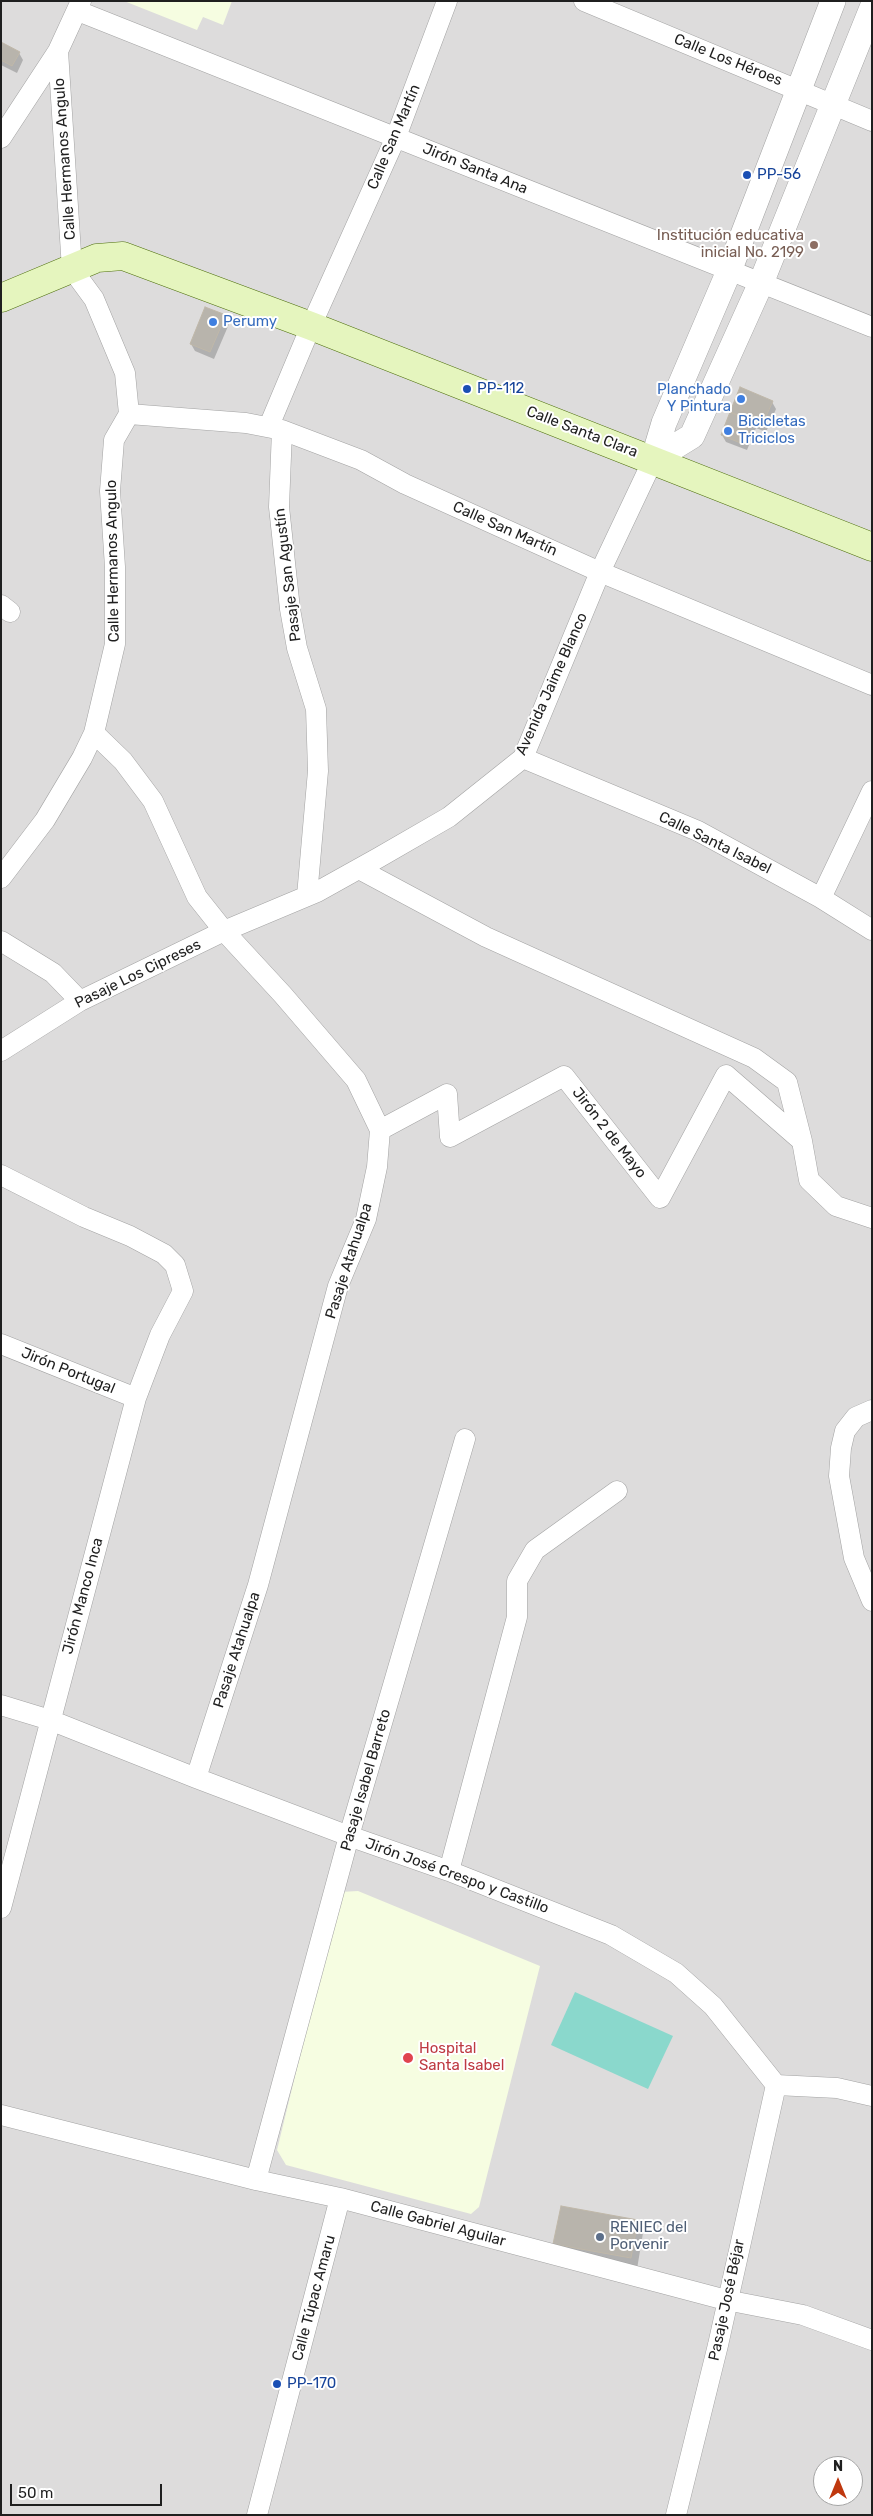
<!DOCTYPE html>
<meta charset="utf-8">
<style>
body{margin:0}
#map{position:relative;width:873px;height:2516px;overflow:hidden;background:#efeee6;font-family:Rubik,sans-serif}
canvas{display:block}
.frame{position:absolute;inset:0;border:2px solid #1f1f1f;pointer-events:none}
.north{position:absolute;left:813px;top:2456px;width:50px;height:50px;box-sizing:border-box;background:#fff;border:1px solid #a5a5a5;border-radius:50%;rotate:0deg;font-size:14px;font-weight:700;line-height:20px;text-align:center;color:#1f1f1f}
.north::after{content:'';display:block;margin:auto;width:18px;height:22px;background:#bf380f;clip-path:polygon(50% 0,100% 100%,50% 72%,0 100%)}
.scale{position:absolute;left:10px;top:2484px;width:152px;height:22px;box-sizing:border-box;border:2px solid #1f1f1f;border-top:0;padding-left:6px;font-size:15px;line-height:18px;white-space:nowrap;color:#1f1f1f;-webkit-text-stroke:4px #fff;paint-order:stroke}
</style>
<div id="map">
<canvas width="873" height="2516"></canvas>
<div class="frame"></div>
<div class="north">N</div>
<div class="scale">50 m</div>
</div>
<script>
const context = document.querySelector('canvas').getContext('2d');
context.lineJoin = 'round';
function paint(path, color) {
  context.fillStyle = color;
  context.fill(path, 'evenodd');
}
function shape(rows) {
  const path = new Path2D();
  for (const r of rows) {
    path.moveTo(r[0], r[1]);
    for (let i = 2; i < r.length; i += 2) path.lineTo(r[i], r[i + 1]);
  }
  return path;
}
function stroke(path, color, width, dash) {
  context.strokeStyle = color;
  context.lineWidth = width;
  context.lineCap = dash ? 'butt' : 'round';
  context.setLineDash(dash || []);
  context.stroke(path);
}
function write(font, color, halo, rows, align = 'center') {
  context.font = font + ' Rubik,sans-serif';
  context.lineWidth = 4;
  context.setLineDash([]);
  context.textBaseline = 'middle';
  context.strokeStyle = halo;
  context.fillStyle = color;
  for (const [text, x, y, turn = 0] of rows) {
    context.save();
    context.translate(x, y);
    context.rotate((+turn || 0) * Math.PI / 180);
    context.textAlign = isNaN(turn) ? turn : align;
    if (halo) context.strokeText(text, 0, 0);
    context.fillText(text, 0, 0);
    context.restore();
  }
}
const residential = shape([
 [1,1,872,1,872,2515,1,2515],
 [823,2466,853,2466,853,2496,823,2496]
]);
const education = shape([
 [124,1,232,1,223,25,203,17,197,30],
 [358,1891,540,1966,479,2207,471,2214,286,2165,277,2150,340,1892]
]);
const pitch = shape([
 [575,1992,673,2036,648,2089,551,2045]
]);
const shadow = shape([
 [1,43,19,53,23,60,17,73,1,65],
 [225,316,229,324,214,359,195,351,191,344],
 [741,389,772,402,776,409,766,432,756,428,747,450,726,442,722,435],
 [637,2222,643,2233,637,2269,561,2255,555,2244]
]);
const building = shape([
 [1,42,20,52,12,66,1,60,1,42],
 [205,307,226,315,210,352,190,344,205,307],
 [740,387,773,401,762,425,730,412,740,387],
 [730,412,752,421,743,444,721,435,730,412],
 [561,2206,638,2220,631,2258,553,2244,561,2206]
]);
const minor = shape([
 [584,1,872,121],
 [78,11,872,327],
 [1,138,58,51,81,1],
 [129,414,246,423,282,430,361,460,405,484,600,572,872,685],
 [269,426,311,326,396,137,447,1],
 [282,430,279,507,290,609,297,648,316,709,318,771,307,896],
 [1,605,10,612],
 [94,733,123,761,153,801,197,897,224,931,283,995,356,1080,380,1130,377,1167,366,1219,338,1286,258,1585,196,1778],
 [523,758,698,831,821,898,872,930],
 [359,869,486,937,754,1058,787,1082,802,1141,809,1180,836,1206,872,1218],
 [1,878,45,820,82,758,94,733,115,644,115,567,110,491,114,440,129,414,125,373,94,299,72,269,58,51],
 [821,898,872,791],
 [1,941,53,973,80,1001],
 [1,1051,80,1001,224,931,317,892,378,858,449,817,523,758,600,572,653,460],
 [380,1130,447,1094,450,1137,564,1076,660,1198,726,1075,802,1141],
 [1,1175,84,1217,130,1236,164,1254,175,1265,183,1291,160,1335,136,1398,1,1908],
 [1,1344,136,1398],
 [872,1410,856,1417,845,1431,841,1448,839,1476,854,1558,872,1601],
 [1,1705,50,1720,196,1778,349,1836,449,1871,611,1935,676,1973,713,2006,776,2085,837,2088,872,2096],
 [449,1871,517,1617,517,1581,535,1550,617,1491],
 [1,2115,256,2180,340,2198,726,2300,803,2315,872,2340],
 [256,2180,349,1836,465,1439],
 [257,2515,340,2198],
 [676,2515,718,2345,776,2085]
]);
const tertiary = shape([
 [653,460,692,436,761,283,872,8],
 [653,460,664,423,729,271,833,1]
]);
const secondary = shape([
 [1,298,97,258,123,256,311,326,872,547]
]);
const markers = [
 [747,175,5,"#1a4fb4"],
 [814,245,5,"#8d6e63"],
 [213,322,5,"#3f7fe0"],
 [467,389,5,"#1a4fb4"],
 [741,399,5,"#3f7fe0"],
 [728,431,5,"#3f7fe0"],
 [408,2058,6,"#e0444e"],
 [600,2237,5,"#5c6f8a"],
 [277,2384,5,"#1a4fb4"]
];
const streetNames = [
 ["Calle Los Héroes",728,60,22],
 ["Calle San Martín",394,137,-67],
 ["Calle Hermanos Angulo",65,159,-94],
 ["Jirón Santa Ana",475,169,22],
 ["Calle Santa Clara",582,432,21],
 ["Calle San Martín",505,529,24],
 ["Calle Hermanos Angulo",113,561,-91],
 ["Pasaje San Agustín",288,575,-97],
 ["Avenida Jaime Blanco",552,684,-66],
 ["Calle Santa Isabel",715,843,26],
 ["Pasaje Los Cipreses",138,974,-26],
 ["Jirón 2 de Mayo",609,1133,52],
 ["Pasaje Atahualpa",349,1261,-72],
 ["Jirón Portugal",68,1371,22],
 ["Jirón Manco Inca",83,1596,-75],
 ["Pasaje Atahualpa",237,1650,-72],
 ["Pasaje Isabel Barreto",366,1780,-74],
 ["Jirón José Crespo y Castillo",457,1876,20],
 ["Calle Gabriel Aguilar",438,2224,15],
 ["Calle Túpac Amaru",314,2298,-75],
 ["Pasaje José Béjar",727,2300,-78]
];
const transitNames = [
 ["PP-56",757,175],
 ["PP-112",477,389],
 ["PP-170",287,2384]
];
const educationNames = [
 ["Institución educativa",804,236],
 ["inicial No. 2199",804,253]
];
const shopNames = [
 ["Perumy",223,322],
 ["Planchado",731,390,"right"],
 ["Y Pintura",731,407,"right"],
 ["Bicicletas",738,422],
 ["Triciclos",738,439]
];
const healthNames = [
 ["Hospital",419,2049],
 ["Santa Isabel",419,2066]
];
const serviceNames = [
 ["RENIEC del",610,2228],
 ["Porvenir",610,2245]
];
paint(residential, '#dddcdc');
paint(education, '#f6fde1');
paint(pitch, '#8ad8cc');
paint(shadow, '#0003');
paint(building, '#b8b4ac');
stroke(building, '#c0b8a9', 1);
stroke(minor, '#a3a3a3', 21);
stroke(tertiary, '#a3a3a3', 26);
stroke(secondary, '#4e6f0d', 29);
stroke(minor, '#fff', 20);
stroke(tertiary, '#fff', 25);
stroke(secondary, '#e5f5be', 28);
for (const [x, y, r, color] of markers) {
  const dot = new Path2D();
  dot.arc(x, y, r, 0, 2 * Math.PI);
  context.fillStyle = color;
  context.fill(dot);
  stroke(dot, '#fff', 2);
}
write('15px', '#1f1f1f', '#fff', streetNames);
write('15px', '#164399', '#fff', transitNames, 'left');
write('15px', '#785e54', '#fff', educationNames, 'right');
write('15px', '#366cbe', '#fff', shopNames, 'left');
write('15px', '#be3a42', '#fff', healthNames, 'left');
write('15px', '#4e5e75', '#fff', serviceNames, 'left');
</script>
